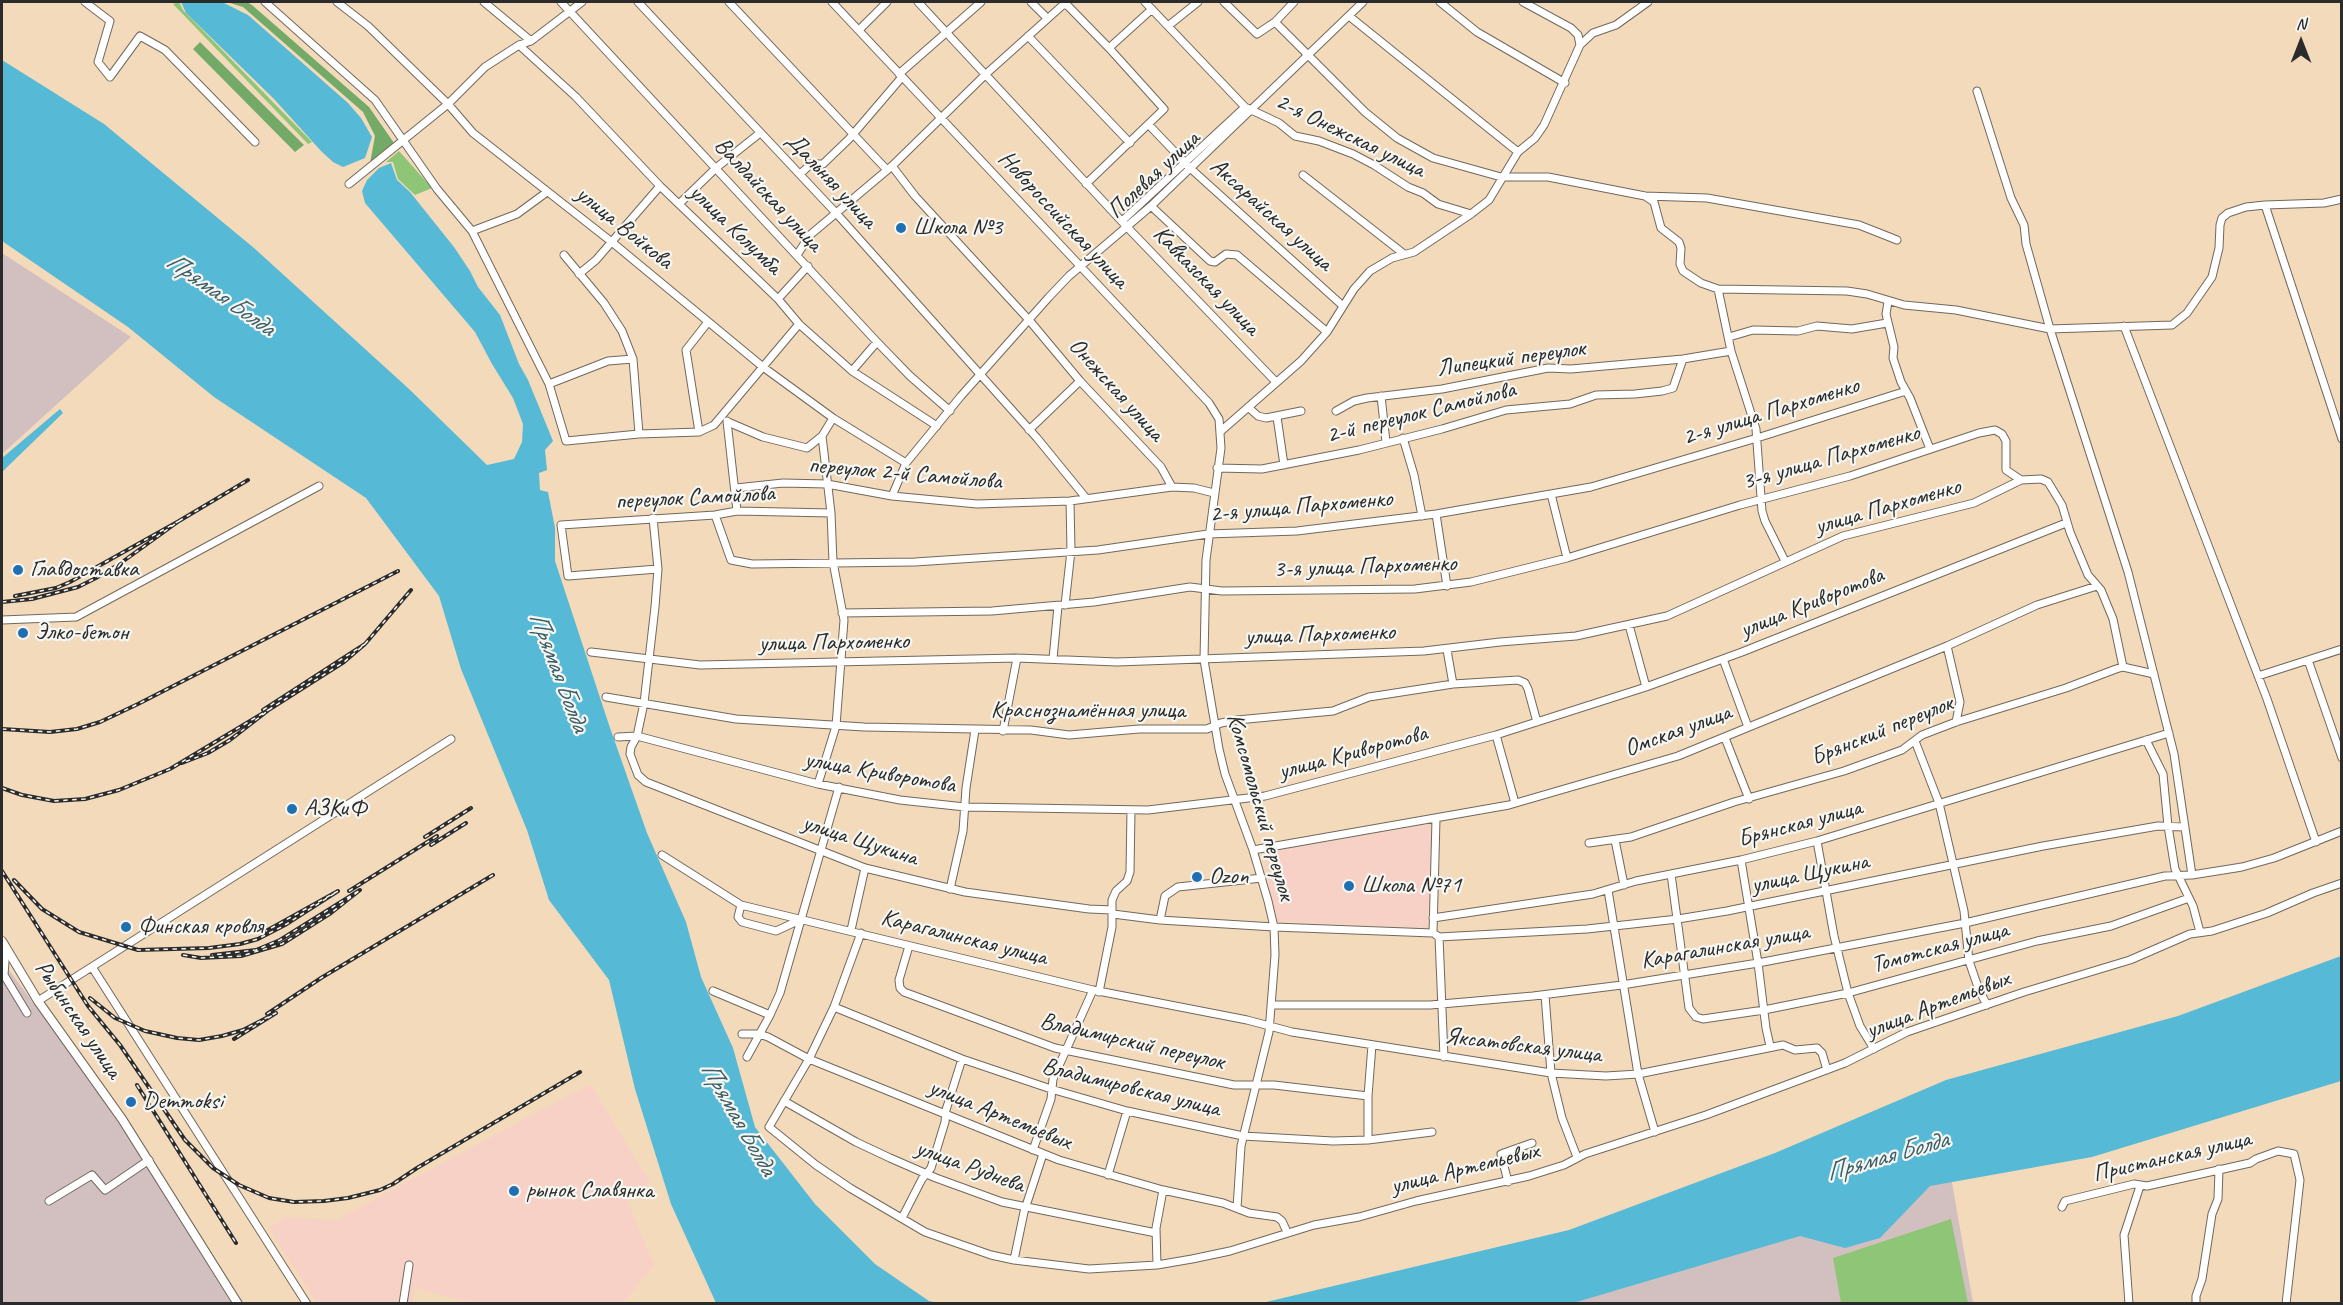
<!DOCTYPE html>
<meta charset="utf-8">
<style>
body{margin:0}
#map{position:relative;width:2343px;height:1305px;overflow:hidden;background:#f3dabb;font-family:Caveat,sans-serif}
canvas{display:block}
.frame{position:absolute;inset:0;border:3px solid #2b2b2b;pointer-events:none}
.north{position:absolute;left:2271px;top:12px;width:60px;height:60px;-webkit-text-stroke:4px #f6f6f2;paint-order:stroke;rotate:0deg;font-size:16px;font-weight:700;line-height:24px;text-align:center;color:#2b2b2b}
.north::after{content:'';display:block;margin:auto;width:21px;height:27px;background:#2b2b2b;clip-path:polygon(50% 0,100% 100%,50% 72%,0 100%)}
</style>
<div id="map">
<canvas width="2343" height="1305"></canvas>
<div class="frame"></div>
<div class="north">N</div>
</div>
<script>
const context = document.querySelector('canvas').getContext('2d');
context.lineJoin = 'round';
function paint(path, color) {
  context.fillStyle = color;
  context.fill(path, 'evenodd');
}
function shape(rows) {
  const path = new Path2D();
  for (const r of rows) {
    path.moveTo(r[0], r[1]);
    for (let i = 2; i < r.length; i += 2) path.lineTo(r[i], r[i + 1]);
  }
  return path;
}
function stroke(path, color, width, dash) {
  context.strokeStyle = color;
  context.lineWidth = width;
  context.lineCap = dash ? 'butt' : 'round';
  context.setLineDash(dash || []);
  context.stroke(path);
}
function write(font, color, halo, rows, align = 'center') {
  context.font = font + ' Caveat,sans-serif';
  context.lineWidth = 4.5;
  context.setLineDash([]);
  context.textBaseline = 'middle';
  context.strokeStyle = halo;
  context.fillStyle = color;
  for (const [text, x, y, turn = 0] of rows) {
    context.save();
    context.translate(x, y);
    context.rotate((+turn || 0) * Math.PI / 180);
    context.textAlign = isNaN(turn) ? turn : align;
    if (halo) context.strokeText(text, 0, 0);
    context.fillText(text, 0, 0);
    context.restore();
  }
}
const built = shape([
 [1433,824,1427,928,1275,921,1264,852],
 [590,1084,650,1182,627,1201,654,1265,623,1303,471,1303,415,1288,412,1303,317,1303,269,1229,286,1217,336,1220]
]);
const industrial = shape([
 [2,253,131,337,2,454],
 [2,961,77,1061,150,1170,232,1303,2,1303],
 [1951,1177,1973,1303,1568,1304]
]);
const green = shape([
 [179,2,183,10,312,142,308,144,173,4],
 [399,151,432,188,415,195,398,179,393,162,386,162],
 [1951,1219,1968,1303,1841,1303,1833,1258]
]);
const forest = shape([
 [227,2,247,2,252,5,369,107,394,143,370,163,375,136,363,112,243,7],
 [200,42,304,145,295,152,193,49]
]);
const water = shape([
 [181,2,222,2,248,15,348,103,361,118,372,137,365,158,343,167,333,162,321,151,274,99,186,13],
 [2,60,104,124,254,248,409,389,487,465,514,459,522,442,523,424,513,398,492,364,475,332,365,203,362,191,367,180,379,168,391,163,397,180,410,192,454,247,470,271,478,287,500,315,519,364,528,380,553,441,545,450,547,470,539,473,540,490,548,492,555,528,555,561,609,725,647,833,686,922,701,977,733,1048,755,1127,815,1204,875,1264,929,1301,938,1303,716,1303,671,1204,635,1089,609,980,549,900,527,830,461,669,439,596,366,498,214,397,128,327,2,241],
 [60,409,63,413,2,472,2,458],
 [2341,956,2341,1081,2092,1157,1930,1186,1880,1238,1845,1248,1800,1236,1573,1303,1262,1303,1569,1230,1775,1153,1946,1080,2178,1016]
]);
const minor = shape([
 [85,2,110,21,98,62,110,77,140,36,165,50,255,142],
 [265,2,375,100,437,189,472,231,549,384,566,441,639,434,699,432,714,425,799,324],
 [337,2,368,26,448,104,473,133,613,243,763,367,833,418,906,463],
 [484,2,531,41],
 [561,2,877,342,910,376,950,411],
 [638,2,836,213,1037,438,1086,498],
 [729,2,887,170],
 [832,2,1209,403,1219,419,1221,448,1206,560,1204,660,1219,749,1225,774,1253,850,1268,901,1274,927,1275,955,1269,1032,1241,1146,1237,1208],
 [918,2,1127,227,1276,382],
 [1031,2,1047,18],
 [1145,2,1245,107,1279,123,1295,136,1319,141,1353,154,1374,165,1408,187,1423,193,1438,204,1471,214],
 [1224,2,1257,34,1275,22,1294,2],
 [1440,2,1477,32,1565,83],
 [1523,2,1571,28,1578,35,1580,45],
 [1349,16,1518,152],
 [1275,22,1365,112,1397,138,1433,158,1501,177,1548,177,1645,196,1707,198,1859,225,1897,240],
 [1168,26,1198,2],
 [859,30,887,2],
 [1028,36,1130,143],
 [519,45,576,97,660,186,778,299,799,324,852,371,937,426],
 [1109,48,1152,9],
 [899,74,981,2],
 [1977,91,2011,198,2024,225,2026,244,2050,329,2128,572,2174,754,2192,875],
 [1149,125,1190,168,1343,306],
 [892,166,915,196,1029,320,1080,381,1161,467,1172,487],
 [800,174,811,164,823,164,849,139,902,77],
 [1303,175,1404,254],
 [349,184,448,104,485,67,519,45,531,41,582,2],
 [1645,196,1654,202,1661,228,1679,242,1681,248,1680,264,1683,271,1701,283,1718,289,1847,291,1867,294,1904,305,1956,310,2050,329,2172,325,2187,313,2212,277,2219,248,2220,225,2222,218,2228,213,2246,207,2265,205,2324,203,2342,199],
 [680,203,716,168,760,133],
 [2265,205,2342,439],
 [1151,206,1210,261,1215,262,1226,254,1237,255,1327,332],
 [1122,221,1245,107],
 [472,231,517,214,547,192],
 [564,255,604,303,622,331,633,359,639,434],
 [797,255,810,235,892,166,986,74,1064,4,1068,6,1109,48,1164,109,1086,184],
 [579,274,596,260,660,186],
 [1718,289,1731,351,1756,429,1762,511,1765,521,1785,561],
 [778,299,808,266],
 [1888,302,1886,314,1894,347,1893,358,1901,382,1910,398,1930,449],
 [2124,326,2267,699,2316,842],
 [1729,337,1753,330,1798,331,1817,326,1852,329,1887,323],
 [852,371,877,342],
 [549,384,608,361,633,359],
 [1381,396,1386,442],
 [1248,407,1258,416,1266,418,1301,411],
 [1336,411,1354,401,1367,398,1442,389,1548,368,1571,369,1683,359,1731,351],
 [1277,417,1284,465],
 [727,421,737,511],
 [728,422,763,437,807,448,822,436],
 [1029,430,1080,381],
 [1221,431,1301,361,1327,332,1354,289,1370,271,1392,258,1414,252,1471,214,1489,200,1518,152,1535,138,1544,125,1580,45,1593,33,1616,25,1648,2],
 [699,432,686,350,708,322],
 [1403,438,1414,475,1422,516],
 [1217,468,1262,469,1359,450,1442,429,1506,410,1570,404,1596,395,1635,394,1662,391,1673,388,1683,359],
 [736,488,783,483,827,484,892,496,977,504,1070,501,1172,487,1194,488,1214,493],
 [1551,494,1567,558],
 [892,496,906,463,961,396,1049,297,1069,276,1151,206,1363,2],
 [1436,514,1447,586],
 [715,515,731,560,752,564,915,562,1098,550,1208,534,1297,531,1436,514,1591,487,1757,438,1906,391],
 [653,518,658,569,655,607,644,703,637,736,631,747,630,754,638,775,646,782,865,868,965,892,1089,909,1112,910],
 [658,569,568,576,561,525,715,515,737,511,831,513],
 [1065,605,1071,551,1070,501],
 [842,613,992,611,1094,602,1190,587,1222,591,1415,589,1471,582,1567,558,1740,505,1850,476,1979,433,1995,430,2002,434,2006,441,2006,470,2021,480,2041,479,2048,482,2062,505,2070,532,2088,575,2101,590,2113,619,2123,667],
 [2,620,76,617,319,486],
 [1629,625,1646,687],
 [1947,646,1960,702,1956,722],
 [1447,650,1453,684],
 [591,652,700,665,1017,658,1117,662,1424,651,1500,642,1576,636,1667,616,1843,536,1974,503,2021,480],
 [1053,659,1058,606],
 [1723,659,1748,727],
 [2308,660,2342,758],
 [2258,676,2342,649],
 [606,697,736,719,864,727,1031,730,1069,735,1139,729,1207,729,1221,723,1237,720,1333,711,1369,697,1453,684,1518,680,1525,683,1528,689,1537,722],
 [1003,731,1017,658],
 [1496,735,1515,803],
 [618,737,637,736,818,784,900,800,965,807,1148,810,1265,796,1496,735,1646,687,1742,652,2066,523],
 [1725,738,1749,799],
 [2146,740,2163,774,2168,826,2175,869,2193,906,2200,932],
 [1915,741,1939,803,1964,911,1969,961,1979,990,1987,1005],
 [818,784,836,726,844,620,833,562,831,513,822,436,833,418],
 [1615,840,1624,885],
 [1817,841,1834,936,1848,993,1860,1026,1874,1049],
 [1589,843,1631,837,1734,802,1844,771,1902,750,1922,735,1956,722,2066,688,2116,669,2123,667,2154,674],
 [1253,850,1509,805,1678,756,1947,646,2037,605,2097,586],
 [662,855,741,905,1093,990,1247,1020,1292,1032,1551,1073,1606,1076,1638,1074,1783,1045,1795,1050,1817,1048,1822,1053,1827,1070],
 [1741,860,1758,963,1766,1028,1770,1046],
 [1671,874,1689,1008,1696,1017,1703,1019,1764,1010,1848,993,2037,941,2111,926,2189,898],
 [950,889,963,831,966,788,975,730],
 [1608,890,1638,1074,1655,1132],
 [741,905,738,917,742,922,776,931,802,919],
 [1113,914,1160,920,1274,927,1433,933],
 [1433,918,1593,894,1636,881,1741,860,1817,841,2169,733],
 [1160,920,1165,896,1178,887,1262,878],
 [851,930,865,868],
 [861,933,834,1007,809,1059,769,1127,816,1165,850,1188,925,1232,991,1255,1014,1260,1089,1269,1157,1265,1192,1259,1230,1251,1314,1225,1359,1217,1416,1201,1529,1176,1564,1165,1585,1154,1706,1115,1845,1063,1907,1032,2024,992,2130,960,2190,934,2212,931,2267,913,2313,893,2342,883],
 [1433,933,1436,819],
 [1436,935,1439,937,1444,1057],
 [1439,937,1587,929,1678,919,1727,911,2043,846,2158,826,2185,827],
 [909,946,899,980,900,988,904,992,1055,1048,1234,1085,1274,1085,1368,1096],
 [6,948,4,975,27,1013],
 [92,967,307,1304],
 [713,991,770,1015],
 [1099,992,1112,927,1112,900,1116,891,1127,881,1130,872,1131,810],
 [1545,995,1551,1073,1562,1118,1577,1157],
 [38,1001,451,739],
 [1271,1005,1430,1005,1533,996,1622,985,1758,963,1965,923,2165,876,2192,875,2242,867,2274,858,2342,831],
 [834,1007,962,1059,1051,1089,1127,1111,1243,1136,1333,1141,1368,1140,1432,1132],
 [742,1034,759,1034,768,1037,809,1059,1059,1160,1163,1190,1223,1203,1249,1213,1277,1217,1282,1221,1287,1232],
 [747,1057,770,1015,780,993,839,787],
 [784,1101,856,1142,890,1158,936,1178,1002,1202,1156,1233],
 [1368,1140,1368,1096,1372,1045],
 [1033,1150,1051,1099,1053,1079,1093,990],
 [1108,1175,1127,1111],
 [1508,1182,1501,1154,1532,1143],
 [49,1201,92,1175,105,1190,149,1160],
 [2062,1207,2065,1201,2134,1184,2147,1186,2250,1163,2256,1159,2278,1151,2294,1154,2300,1180,2286,1304],
 [902,1218,922,1179,931,1168,945,1122,946,1110,962,1059],
 [1014,1260,1024,1212,1043,1154],
 [1157,1265,1156,1228,1163,1190],
 [403,1304,409,1265],
 [2129,1304,2124,1235,2140,1186],
 [2196,1304,2196,1296,2202,1279,2212,1214,2218,1199,2219,1169]
]);
const major = shape([
 [2,941,38,1001,122,1119,238,1304]
]);
const rail = shape([
 [179,521,248,480],
 [2,602,32,599,78,587,96,578,118,565,179,521,70,582,56,588,15,596],
 [365,644,411,590],
 [263,710,365,644,344,662,270,709],
 [2,729,50,732,77,729,100,722,138,704,398,571],
 [2,788,22,795,54,801,85,799,119,790,170,769,270,709,230,740,208,753,182,763],
 [425,837,471,808],
 [431,845,466,823],
 [2,871,88,1006,120,1045,185,1140,213,1168,239,1185,269,1198,294,1202,324,1201,348,1198,380,1190,393,1184,417,1168,580,1072],
 [14,880,42,909,79,932,138,950,209,948,240,944,258,939,285,925,338,891,266,931],
 [349,891,437,836],
 [183,955,201,958,241,956,282,944,331,913,360,890,280,940,256,950,212,955],
 [90,998,115,1018,145,1031,177,1038,199,1040,222,1036,243,1030,276,1013,234,1039],
 [267,1014,321,978,493,875],
 [137,1085,236,1243]
]);
const markers = [
 [901,228,6,"#1f6fb2"],
 [18,570,6,"#1f6fb2"],
 [23,633,6,"#1f6fb2"],
 [292,809,6,"#1f6fb2"],
 [1197,877,6,"#1f6fb2"],
 [1349,886,6,"#1f6fb2"],
 [126,927,6,"#1f6fb2"],
 [131,1102,6,"#1f6fb2"],
 [514,1191,6,"#1f6fb2"]
];
const streetNames = [
 ["2-я Онежская улица",1350,136,26],
 ["Полевая улица",1154,175,-43],
 ["Дальняя улица",831,181,47],
 ["Валдайская улица",768,195,47],
 ["Аксарайская улица",1271,215,42],
 ["Новороссийская улица",1063,220,47],
 ["улица Войкова",624,228,39],
 ["улица Колумба",735,230,44],
 ["Кавказская улица",1206,281,46],
 ["Липецкий переулок",1511,359,-8],
 ["Онежская улица",1116,390,48],
 ["2-я улица Пархоменко",1771,412,-17],
 ["2-й переулок Самойлова",1421,413,-14],
 ["3-я улица Пархоменко",1831,458,-16],
 ["переулок 2-й Самойлова",905,474,5],
 ["переулок Самойлова",695,498,-3],
 ["2-я улица Пархоменко",1301,507,-5],
 ["улица Пархоменко",1888,507,-16],
 ["3-я улица Пархоменко",1365,567,-2],
 ["улица Криворотова",1812,603,-22],
 ["улица Пархоменко",1320,635,-2],
 ["улица Пархоменко",834,643,-1],
 ["Краснознамённая улица",1088,711],
 ["Омская улица",1678,731,-20],
 ["Брянский переулок",1882,731,-22],
 ["улица Криворотова",1353,753,-15],
 ["улица Криворотова",880,773,10],
 ["Комсомольский переулок",1260,807,74],
 ["Брянская улица",1800,824,-15],
 ["улица Щукина",860,841,18],
 ["улица Щукина",1810,874,-12],
 ["Карагалинская улица",964,938,14],
 ["Карагалинская улица",1725,947,-10],
 ["Томотская улица",1940,948,-15],
 ["улица Артемьевых",1938,1005,-21],
 ["Рыбинская улица",78,1020,56],
 ["Владимирский переулок",1132,1042,13],
 ["Яксатовская улица",1523,1046,7],
 ["Владимировская улица",1131,1088,14],
 ["улица Артемьевых",1000,1115,22],
 ["Пристанская улица",2172,1157,-13],
 ["улица Руднева",970,1167,20],
 ["улица Артемьевых",1465,1169,-14]
];
const poiNames = [
 ["Школа №3",913,228],
 ["Главдоставка",30,570],
 ["Элко-бетон",35,633],
 ["АЗКиФ",304,809],
 ["Ozon",1209,877],
 ["Школа №71",1361,886],
 ["Финская кровля",138,927],
 ["Demmoksi",143,1102],
 ["рынок Славянка",526,1191]
];
const waterNames = [
 ["Прямая Болда",220,295,35],
 ["Прямая Болда",558,672,69],
 ["Прямая Болда",738,1119,60],
 ["Прямая Болда",1887,1157,-16]
];
paint(built, '#f7d1c6');
paint(industrial, '#d2bfbf');
paint(green, '#8fc577');
paint(forest, '#73aa68');
paint(water, '#56b9d5');
stroke(minor, '#71685d', 9);
stroke(major, '#71685d', 10);
stroke(minor, '#fff', 7);
stroke(major, '#fff', 8);
stroke(rail, '#2b2b2b', 4);
stroke(rail, '#f6f6f2', 1.5, [4.5]);
for (const [x, y, r, color] of markers) {
  const dot = new Path2D();
  dot.arc(x, y, r, 0, 2 * Math.PI);
  context.fillStyle = color;
  context.fill(dot);
  stroke(dot, '#f6f6f2', 2);
}
write('24px', '#2b2b2b', '#f6f6f2', streetNames);
write('24px', '#2b2b2b', '#f6f6f2', poiNames, 'left');
write('italic 26px', '#3a5d66', '#f6f6f2', waterNames);
</script>
